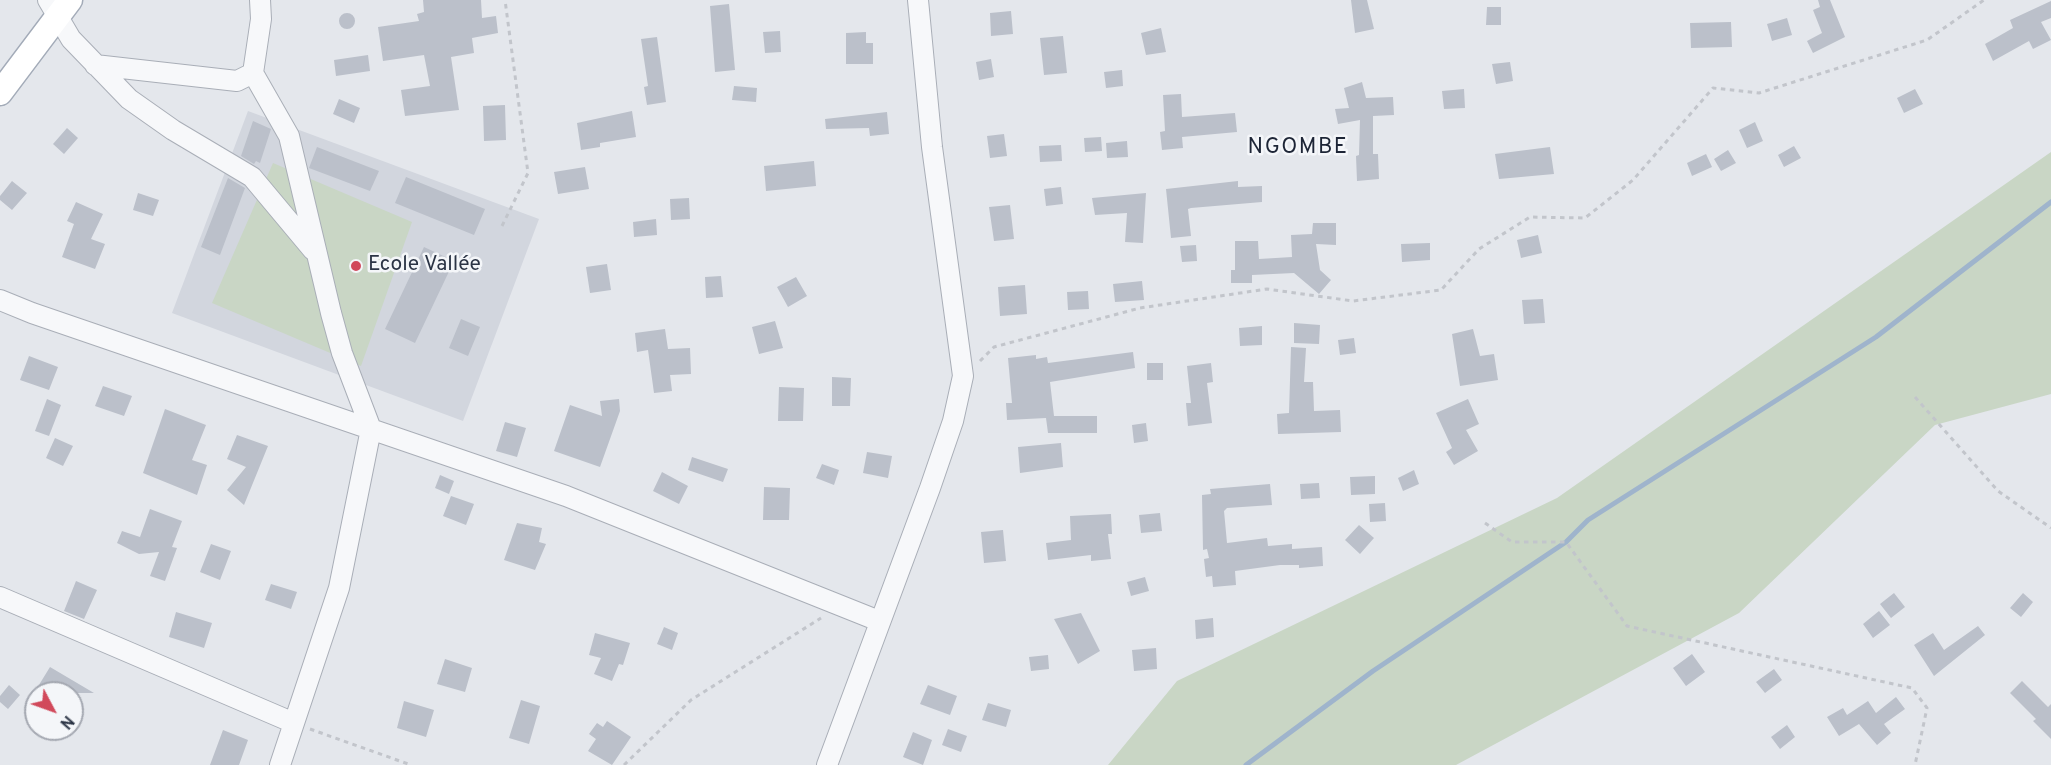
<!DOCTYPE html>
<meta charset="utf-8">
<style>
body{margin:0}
#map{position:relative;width:2051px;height:765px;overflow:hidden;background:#e4e7ec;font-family:Overpass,sans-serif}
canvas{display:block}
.north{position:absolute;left:24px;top:681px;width:60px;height:60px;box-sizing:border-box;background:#f4f6f9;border:2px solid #a4a8b1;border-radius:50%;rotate:131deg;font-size:16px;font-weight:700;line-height:24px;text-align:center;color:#2b3445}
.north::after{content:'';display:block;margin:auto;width:21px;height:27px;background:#d1495b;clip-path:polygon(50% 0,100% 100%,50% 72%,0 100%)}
</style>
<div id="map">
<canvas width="2051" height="765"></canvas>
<div class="north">N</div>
</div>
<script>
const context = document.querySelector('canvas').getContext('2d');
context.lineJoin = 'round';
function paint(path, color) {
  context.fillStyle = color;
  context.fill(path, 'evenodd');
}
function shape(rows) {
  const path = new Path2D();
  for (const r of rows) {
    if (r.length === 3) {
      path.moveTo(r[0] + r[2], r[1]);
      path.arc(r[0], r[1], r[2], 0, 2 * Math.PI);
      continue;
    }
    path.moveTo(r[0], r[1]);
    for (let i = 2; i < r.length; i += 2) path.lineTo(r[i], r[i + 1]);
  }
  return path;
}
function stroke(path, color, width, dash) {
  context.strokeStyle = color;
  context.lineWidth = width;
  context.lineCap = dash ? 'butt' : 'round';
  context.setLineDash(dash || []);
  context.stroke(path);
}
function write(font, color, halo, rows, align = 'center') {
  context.font = font + ' Overpass,sans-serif';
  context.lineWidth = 5;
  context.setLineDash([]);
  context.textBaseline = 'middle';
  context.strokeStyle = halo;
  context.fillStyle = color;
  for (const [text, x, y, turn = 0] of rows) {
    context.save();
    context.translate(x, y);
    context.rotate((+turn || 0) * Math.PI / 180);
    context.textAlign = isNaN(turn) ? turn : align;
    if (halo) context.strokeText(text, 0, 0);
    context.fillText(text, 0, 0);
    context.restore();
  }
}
const built = shape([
 [248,111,539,219,463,421,172,313]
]);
const green = shape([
 [2051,152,2051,394,1935,425,1739,613,1456,765,1108,765,1177,681,1557,498],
 [273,163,412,222,361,366,212,303]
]);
const stream = shape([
 [1246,765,1373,671,1566,542,1588,520,1876,337,2051,202]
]);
const building = shape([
 [423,0,481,0,482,18,496,16,498,33,472,38,474,53,451,57,459,110,405,116,401,90,430,86,424,55,383,61,378,27,419,21,417,14,424,12],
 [1351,0,1367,0,1374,29,1355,33],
 [1818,0,1830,0,1845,37,1813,53,1807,41,1822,33,1813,10,1820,7],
 [2051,1,2051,18,2041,22,2051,40,2033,49,2029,41,1993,61,1985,44,2013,28,2010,20],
 [729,4,735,70,715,72,710,6],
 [1487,7,1501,7,1501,25,1486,25],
 [1011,11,1013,34,991,36,990,13],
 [347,21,8],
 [1787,18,1792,35,1772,41,1767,24],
 [1731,22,1732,47,1691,48,1690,23],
 [1161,28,1166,52,1146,55,1141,33],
 [780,31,781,52,765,53,763,32],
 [866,32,866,43,873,43,873,64,846,64,846,33],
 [1063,36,1067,73,1044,75,1040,38],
 [657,37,666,102,647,105,644,87,648,86,641,39],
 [368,55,370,71,336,76,334,60],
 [991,59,994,77,979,80,976,62],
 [1510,62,1513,81,1496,84,1492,64],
 [1122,70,1123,86,1106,88,1104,72],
 [1362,82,1366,98,1393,97,1394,115,1373,116,1373,154,1378,154,1379,179,1357,181,1356,156,1359,155,1360,120,1338,124,1335,109,1349,108,1344,88],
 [734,86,757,88,756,102,732,100],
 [1464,89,1465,108,1444,109,1442,91],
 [1915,89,1923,104,1904,113,1897,98],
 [1181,94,1182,117,1235,113,1237,132,1182,137,1183,148,1162,150,1160,132,1165,131,1163,95],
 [339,99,360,108,354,123,333,114],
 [505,105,506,140,484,141,483,106],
 [632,111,636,137,600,143,600,147,581,150,577,123],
 [887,112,889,134,870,136,869,128,826,129,825,119],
 [253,121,271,129,260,163,256,161,254,164,241,156],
 [1755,122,1763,141,1747,148,1739,130],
 [67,128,78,138,64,154,53,144],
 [1004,134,1007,156,990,158,987,136],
 [1101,137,1102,151,1085,152,1084,138],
 [1127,141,1128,157,1107,158,1106,143],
 [1061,145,1062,161,1040,162,1039,146],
 [1794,146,1801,158,1784,167,1778,155],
 [317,147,379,171,370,191,309,168],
 [1550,147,1554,174,1499,179,1495,154],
 [1728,150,1736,163,1721,171,1714,159],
 [1706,154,1712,167,1692,176,1687,163],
 [814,161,816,186,766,191,764,166],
 [585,167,589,189,558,194,554,172],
 [406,177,485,209,474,235,395,203],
 [228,178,245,188,220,255,201,247],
 [12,181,27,193,12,210,0,200,0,196],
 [1238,181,1238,187,1262,186,1262,202,1191,208,1188,209,1191,236,1171,238,1166,189],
 [1061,187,1063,204,1046,206,1044,189],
 [138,193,159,200,153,216,133,210],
 [1146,193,1143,243,1125,242,1127,213,1095,215,1092,198],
 [689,198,690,219,671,220,670,199],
 [76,202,103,214,91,239,105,244,95,269,62,257,74,224,67,221],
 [1010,205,1014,239,994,241,989,207],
 [656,219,657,235,634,237,633,222],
 [1313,223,1336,223,1336,245,1316,244,1320,270,1331,280,1319,294,1294,273,1252,275,1252,283,1231,283,1231,270,1235,270,1235,241,1258,241,1259,259,1292,257,1291,235,1312,234],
 [1538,235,1542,253,1521,258,1517,240],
 [1430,243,1430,260,1402,262,1401,244],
 [1196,245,1197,261,1182,262,1180,246],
 [424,247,454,261,415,343,385,329],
 [607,264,611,290,590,293,586,267],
 [721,276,723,297,706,298,705,277],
 [796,277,807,296,788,307,777,287],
 [1142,281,1144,300,1115,302,1113,284],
 [1025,285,1027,314,1000,316,998,287],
 [1088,291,1089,309,1068,310,1067,292],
 [1543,299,1545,323,1524,324,1522,300],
 [461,319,480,327,468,356,449,348],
 [775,321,783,348,759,354,752,327],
 [1294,323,1320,325,1319,344,1294,343],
 [1262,326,1262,345,1240,346,1239,328],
 [665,329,668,349,690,348,691,374,670,375,672,391,654,393,648,350,637,352,635,333],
 [1473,329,1480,356,1494,354,1498,380,1460,386,1452,334],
 [1354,338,1356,353,1340,355,1338,340],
 [1291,347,1306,348,1304,382,1313,382,1314,411,1340,410,1341,432,1278,434,1277,414,1289,413],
 [1133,352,1135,368,1050,382,1054,416,1097,416,1097,433,1048,433,1046,418,1007,420,1006,403,1012,403,1008,358,1036,355,1036,359,1047,357,1048,363],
 [29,356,58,367,49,390,20,380],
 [1147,363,1163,363,1163,380,1147,380],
 [1211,363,1213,382,1207,383,1212,423,1188,426,1186,403,1191,403,1187,366],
 [832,377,851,378,850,406,832,406],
 [103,386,132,396,124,416,95,406],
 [779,387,804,388,803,421,778,421],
 [47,399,61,405,49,436,35,431],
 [619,399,620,411,600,467,554,451,570,405,602,416,600,401],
 [1468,399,1479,424,1466,430,1478,451,1454,465,1446,452,1452,448,1436,413],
 [165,409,206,425,192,460,207,465,197,495,143,473],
 [505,422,526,428,517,457,496,451],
 [1146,423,1148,441,1134,443,1132,425],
 [237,435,268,446,244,505,227,490,246,467,227,459],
 [55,438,73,446,63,466,46,458],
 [1061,443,1063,467,1020,473,1018,447],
 [867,452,892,456,888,478,863,473],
 [692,457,728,469,723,482,688,470],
 [822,464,839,470,834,485,816,478],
 [1414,470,1419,484,1403,491,1398,478],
 [662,472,688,486,679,504,653,491],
 [440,475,454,481,449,494,435,488],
 [1375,476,1375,494,1351,495,1350,477],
 [1319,483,1320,498,1301,499,1300,484],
 [1270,484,1272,505,1227,508,1224,511,1227,543,1267,538,1268,546,1292,544,1292,549,1322,547,1323,566,1299,568,1299,565,1280,565,1235,571,1236,585,1213,587,1212,576,1206,577,1204,559,1209,558,1207,549,1203,550,1202,495,1211,494,1210,489],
 [764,487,790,488,789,520,763,520],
 [451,496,474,504,466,525,443,516],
 [1385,503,1386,521,1370,522,1369,504],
 [150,509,182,521,172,547,177,548,165,581,150,576,159,552,139,554,117,543,122,531,140,537],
 [1160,513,1162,531,1141,533,1139,515],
 [1111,514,1112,534,1108,534,1111,559,1091,561,1091,555,1048,560,1046,543,1071,540,1070,516],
 [517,523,542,528,539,542,546,544,535,570,504,560],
 [1359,525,1374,538,1360,554,1345,540],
 [1003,530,1006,561,984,563,981,532],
 [211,544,231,551,220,580,200,572],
 [1145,577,1149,591,1131,596,1127,582],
 [76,581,97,590,84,619,64,611],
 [271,584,297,592,291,609,265,600],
 [1894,593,1905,607,1891,618,1880,604],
 [2023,593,2033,602,2021,617,2010,608],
 [1879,611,1890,625,1873,638,1863,624],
 [176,612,212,623,204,648,169,637],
 [1081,613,1100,651,1078,664,1054,619],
 [1213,618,1214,637,1196,639,1195,620],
 [1978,626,1985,635,1934,676,1914,645,1933,633,1944,650],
 [664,627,678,633,672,650,657,644],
 [595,633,630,643,623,665,619,664,612,681,594,674,601,658,589,655],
 [1156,648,1157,669,1134,671,1132,650],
 [1692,654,1705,672,1686,686,1673,668],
 [1048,655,1049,669,1031,671,1029,657],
 [445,659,472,668,465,692,437,684],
 [50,667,94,693,34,693],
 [1774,669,1782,680,1765,693,1756,682],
 [2022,681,2048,707,2051,704,2051,739,2033,721,2036,719,2010,693],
 [9,685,20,695,8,709,0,702,0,696],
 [928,685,957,696,950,715,920,704],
 [1896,697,1905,709,1884,724,1891,733,1877,745,1859,724,1839,736,1827,717,1843,708,1847,715,1868,701,1876,713],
 [521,700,540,706,529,744,509,738],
 [404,701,434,710,426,737,397,728],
 [988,703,1011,710,1006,727,982,720],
 [607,721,631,737,612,765,588,751,596,739,589,734,597,723,603,727],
 [1787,725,1795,737,1780,749,1771,737],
 [948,729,967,736,961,752,942,745],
 [223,730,248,740,239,765,210,765],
 [913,732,932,740,923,765,903,757]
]);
const path = shape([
 [502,226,528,173,505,0],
 [980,361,994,347,1140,308,1267,289,1353,301,1441,290,1479,249,1530,217,1585,218,1633,180,1713,88,1759,93,1927,40,1984,0],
 [1915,397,1998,491,2051,528],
 [1485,523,1512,542,1566,542,1627,626,1912,688,1927,708,1915,765],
 [310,729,411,765],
 [624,765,691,700,821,618]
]);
const minor = shape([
 [48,0,71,39,129,99,173,130,252,177,313,250],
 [260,0,261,19,253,73,289,136,331,313,342,353,371,429,339,588,280,765],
 [95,65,237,81,253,73],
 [0,300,32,313,566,496,879,621],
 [0,597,294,723],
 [827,765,930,488,953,421,963,376,932,147,918,0]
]);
const major = shape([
 [0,93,70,0]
]);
const markers = [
 [356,266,6,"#d1495b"]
];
const poiNames = [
 ["Ecole Vallée",368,266]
];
const neighbourhoodNames = [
 ["NGOMBE",1298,149]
];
paint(built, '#d2d6de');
paint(green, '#c9d6c5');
stroke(stream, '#9fb4cc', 5);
paint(building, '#bbc0ca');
stroke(minor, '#a9aeb7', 22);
stroke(major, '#a3abb8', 27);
stroke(path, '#c2c5cb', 3, [4.5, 4.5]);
stroke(minor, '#f7f8fa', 20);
stroke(major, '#fff', 24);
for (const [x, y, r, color] of markers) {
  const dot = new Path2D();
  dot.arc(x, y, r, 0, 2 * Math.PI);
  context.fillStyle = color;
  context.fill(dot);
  stroke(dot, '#f4f6f9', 2);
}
write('21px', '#2b3445', '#f4f6f9', poiNames, 'left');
context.letterSpacing = '1.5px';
write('22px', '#1d2536', '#f4f6f9', neighbourhoodNames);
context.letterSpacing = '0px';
</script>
